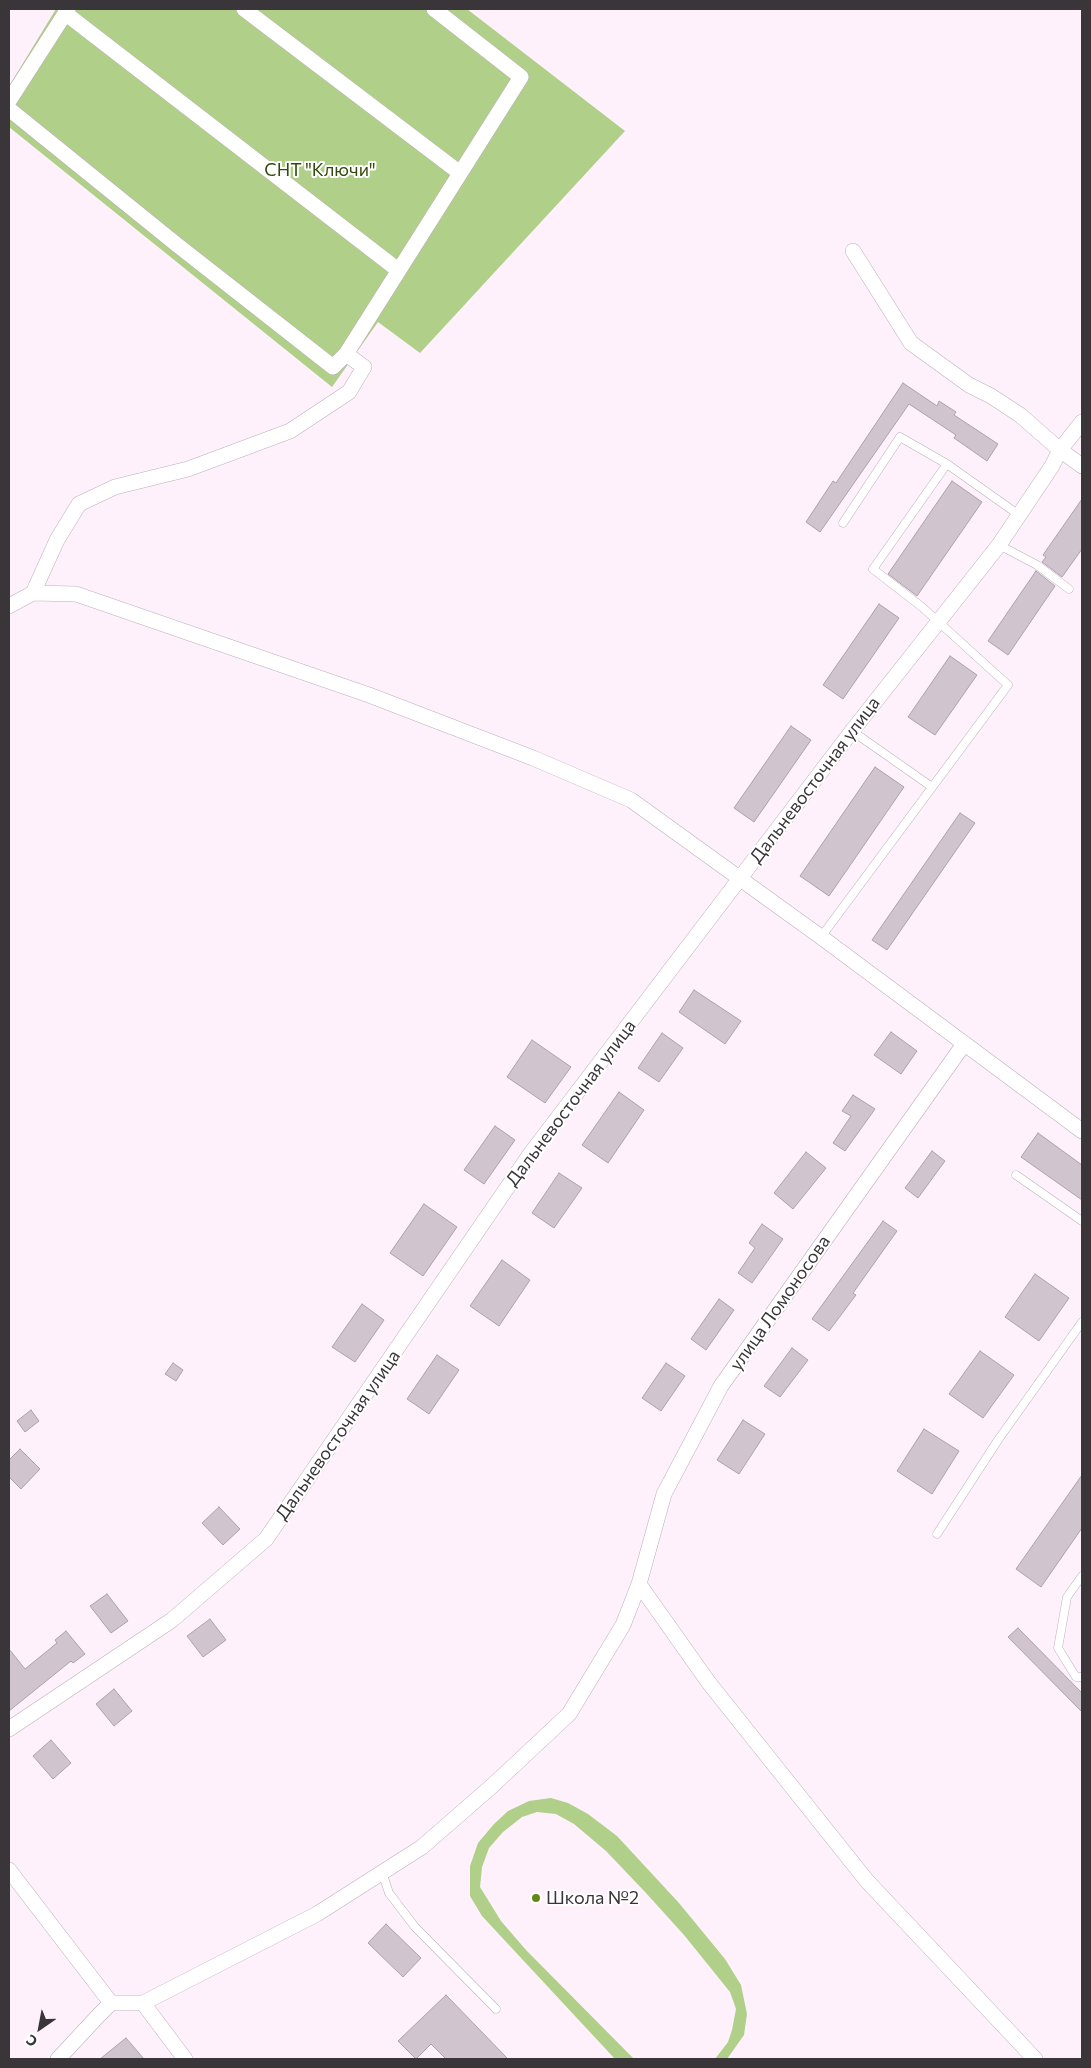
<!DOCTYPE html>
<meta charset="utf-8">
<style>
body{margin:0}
#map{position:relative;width:1091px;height:2068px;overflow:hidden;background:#fef1fb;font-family:Commissioner,sans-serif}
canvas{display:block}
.frame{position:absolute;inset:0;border:10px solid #3a3539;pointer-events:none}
.north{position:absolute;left:15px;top:2003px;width:50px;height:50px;-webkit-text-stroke:4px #fff;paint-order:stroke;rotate:213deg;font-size:14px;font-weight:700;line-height:20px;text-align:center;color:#3a3539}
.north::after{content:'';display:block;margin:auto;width:18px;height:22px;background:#3a3539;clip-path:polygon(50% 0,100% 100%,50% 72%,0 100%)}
</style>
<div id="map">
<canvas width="1091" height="2068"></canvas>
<div class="frame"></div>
<div class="north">С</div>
</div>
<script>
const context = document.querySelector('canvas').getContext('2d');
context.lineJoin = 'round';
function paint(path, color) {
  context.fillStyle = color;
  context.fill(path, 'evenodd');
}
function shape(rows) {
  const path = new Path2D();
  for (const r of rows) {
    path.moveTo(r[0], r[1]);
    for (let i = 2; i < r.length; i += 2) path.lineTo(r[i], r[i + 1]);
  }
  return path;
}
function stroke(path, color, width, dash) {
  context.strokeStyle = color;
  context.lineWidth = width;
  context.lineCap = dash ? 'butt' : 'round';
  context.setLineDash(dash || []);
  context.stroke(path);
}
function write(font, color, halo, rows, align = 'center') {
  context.font = font + ' Commissioner,sans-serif';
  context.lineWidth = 4;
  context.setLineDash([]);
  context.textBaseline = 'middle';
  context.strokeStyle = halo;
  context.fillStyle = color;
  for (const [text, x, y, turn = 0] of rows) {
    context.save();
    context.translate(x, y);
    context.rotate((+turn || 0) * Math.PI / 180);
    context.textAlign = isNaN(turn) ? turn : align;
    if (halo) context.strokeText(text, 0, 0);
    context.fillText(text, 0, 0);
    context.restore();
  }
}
const green = shape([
 [56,9,467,9,625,131,420,353,378,322,332,387,9,127,9,86],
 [551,1798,568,1803,588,1814,617,1836,679,1903,725,1959,741,1985,747,2014,744,2035,727,2059,715,2059,728,2042,732,2030,736,2009,730,1992,684,1935,646,1893,606,1851,574,1824,556,1814,537,1812,522,1817,503,1832,489,1848,482,1867,480,1887,501,1921,526,1950,634,2059,615,2059,482,1916,470,1896,470,1866,478,1843,494,1824,508,1811,529,1801]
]);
const building = shape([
 [903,383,937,406,939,401,956,412,954,415,998,444,987,461,954,438,956,435,909,404,820,532,806,522,833,481,836,483,903,383],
 [952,481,982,502,917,596,888,574,952,481],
 [1082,499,1082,549,1062,577,1042,562,1046,557,1043,555,1082,499],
 [1036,571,1055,586,1008,655,988,641,1036,571],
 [879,604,899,618,843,699,823,685,879,604],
 [950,656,977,675,935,735,908,717,950,656],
 [791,726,811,740,754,822,734,808,791,726],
 [875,767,904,787,829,896,800,876,875,767],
 [960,813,975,823,887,950,872,940,960,813],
 [694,990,741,1021,725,1044,679,1012,694,990],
 [891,1032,917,1051,901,1074,874,1055,891,1032],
 [662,1033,683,1048,659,1082,638,1068,662,1033],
 [532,1040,571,1067,545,1103,507,1077,532,1040],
 [619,1092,644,1110,608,1163,582,1145,619,1092],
 [853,1095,875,1109,845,1151,833,1143,851,1116,842,1111,853,1095],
 [495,1126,515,1140,484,1184,464,1170,495,1126],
 [1038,1133,1082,1165,1082,1200,1021,1157,1038,1133],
 [932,1151,945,1161,918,1198,905,1188,932,1151],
 [806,1152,826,1168,793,1209,774,1193,806,1152],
 [559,1173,582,1188,554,1228,532,1213,559,1173],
 [424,1204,457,1227,423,1276,390,1253,424,1204],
 [883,1221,897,1231,853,1293,856,1295,829,1331,812,1319,883,1221],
 [762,1224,783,1239,752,1283,738,1273,755,1248,749,1243,762,1224],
 [502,1260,530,1280,499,1326,470,1306,502,1260],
 [1035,1274,1069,1298,1039,1341,1005,1317,1035,1274],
 [719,1299,734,1310,706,1350,691,1339,719,1299],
 [362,1304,384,1320,355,1362,332,1347,362,1304],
 [792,1348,808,1360,780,1397,764,1386,792,1348],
 [980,1351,1014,1375,983,1418,949,1394,980,1351],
 [437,1355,459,1370,429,1414,407,1399,437,1355],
 [173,1363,183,1370,176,1381,165,1374,173,1363],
 [666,1363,685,1376,661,1411,642,1398,666,1363],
 [31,1410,39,1421,25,1432,17,1421,31,1410],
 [743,1420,765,1434,739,1474,717,1460,743,1420],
 [924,1429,959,1451,932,1494,897,1471,924,1429],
 [20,1449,40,1469,21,1489,9,1477,9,1460,20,1449],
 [1082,1475,1082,1528,1041,1587,1016,1569,1082,1475],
 [219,1507,240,1529,223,1545,202,1523,219,1507],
 [107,1594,128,1621,111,1633,90,1606,107,1594],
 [210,1619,226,1640,203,1657,187,1636,210,1619],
 [1018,1628,1082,1693,1082,1712,1008,1637,1018,1628],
 [66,1631,85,1654,73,1663,71,1661,9,1711,9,1649,25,1669,57,1643,55,1640,66,1631],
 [114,1689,132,1711,114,1726,96,1704,114,1689],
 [51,1740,71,1763,53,1779,33,1756,51,1740],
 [386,1924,421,1958,403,1977,368,1943,386,1924],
 [446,1995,508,2059,446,2059,431,2044,416,2059,398,2041,446,1995],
 [126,2038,144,2059,100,2059,126,2038]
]);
const lane = shape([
 [843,523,900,437,947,464],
 [999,545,1037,565,1069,589],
 [852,731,932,787],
 [821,937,1008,685,922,607,873,569,947,464,1019,515],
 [1016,1175,1082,1221],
 [937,1534,998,1440,1082,1322],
 [1082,1576,1067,1597,1058,1648,1076,1677,1082,1677],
 [382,1872,389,1893,415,1927,496,2009]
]);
const street = shape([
 [244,9,460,173],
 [65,13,398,270],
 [9,101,68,9],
 [9,109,176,244,333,367,346,354,521,77,434,9],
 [853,251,911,343,969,385,991,396,1020,415,1060,450,1082,466],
 [33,593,57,540,79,504,115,487,188,469,290,431,349,392,364,367,346,354],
 [9,606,33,593,76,594,369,695,533,758,631,800,821,937,1082,1131],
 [639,1584,709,1683,867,1881,1035,2059],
 [9,1729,172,1620,266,1539,531,1153,852,731,999,545,1052,466,1060,450,1082,422],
 [9,1870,111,2003],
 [143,2003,185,2059],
 [58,2059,98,2016,111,2003,143,2003,317,1914,422,1847,492,1786,569,1714,623,1625,639,1584,664,1494,721,1386,964,1044]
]);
const markers = [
 [536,1898,5,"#618a15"]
];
const parkNames = [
 ["СНТ \"Ключи\"",320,170]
];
const streetNames = [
 ["Дальневосточная улица",815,780,-53],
 ["Дальневосточная улица",571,1103,-53],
 ["улица Ломоносова",780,1303,-55],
 ["Дальневосточная улица",338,1435,-55]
];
const poiNames = [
 ["Школа №2",546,1898]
];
paint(green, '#b0cf89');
paint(building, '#d0c4ce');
stroke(building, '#ada1ab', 1);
stroke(lane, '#bcb0b9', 9);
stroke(street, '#bcb0b9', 16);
stroke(lane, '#fff', 8);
stroke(street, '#fff', 15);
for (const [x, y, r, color] of markers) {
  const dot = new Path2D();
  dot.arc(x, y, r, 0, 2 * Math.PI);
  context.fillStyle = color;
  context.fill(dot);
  stroke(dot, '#fff', 2);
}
write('18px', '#33490b', '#fff', parkNames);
write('18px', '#3a3539', '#fff', streetNames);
write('18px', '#3a3539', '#fff', poiNames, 'left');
</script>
